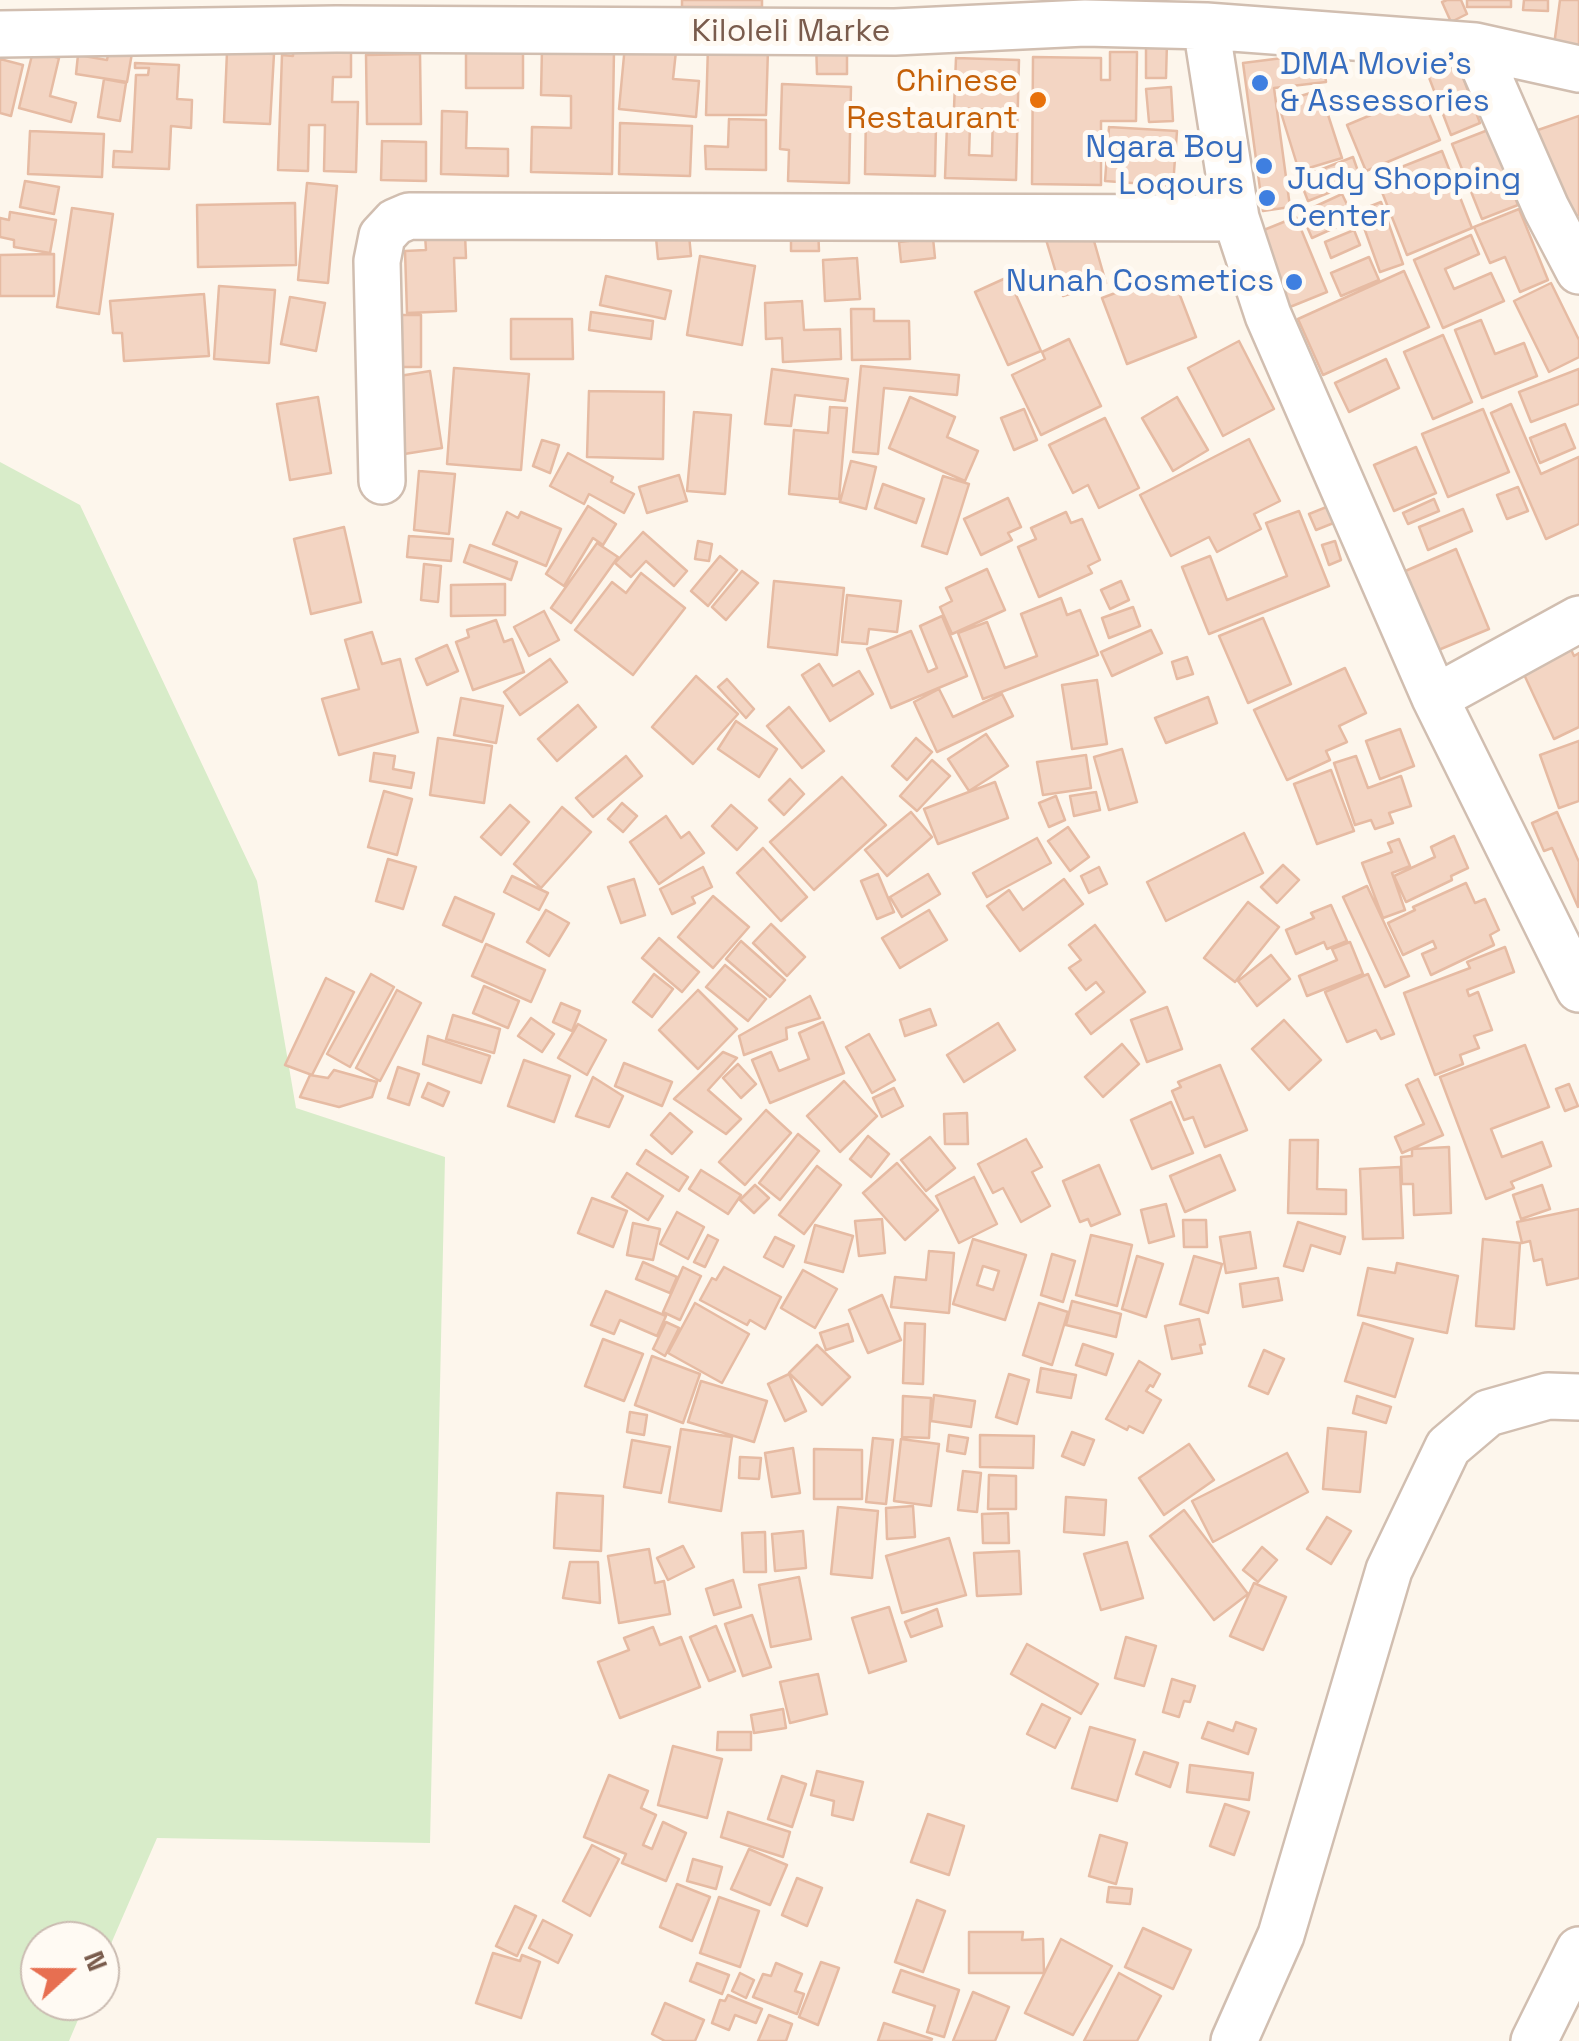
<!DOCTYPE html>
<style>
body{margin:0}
#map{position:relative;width:1579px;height:2041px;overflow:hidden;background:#fdf6ec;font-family:"Space Grotesk",sans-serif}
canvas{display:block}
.north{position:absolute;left:20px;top:1921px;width:100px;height:100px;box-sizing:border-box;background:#fffaf3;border:2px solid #cabbb1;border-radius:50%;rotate:69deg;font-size:28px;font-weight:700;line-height:40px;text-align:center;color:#7a5c4d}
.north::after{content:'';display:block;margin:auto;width:35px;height:45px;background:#e76f51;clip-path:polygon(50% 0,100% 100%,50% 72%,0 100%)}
</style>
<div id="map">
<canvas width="1579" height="2041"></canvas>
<div class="north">N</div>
</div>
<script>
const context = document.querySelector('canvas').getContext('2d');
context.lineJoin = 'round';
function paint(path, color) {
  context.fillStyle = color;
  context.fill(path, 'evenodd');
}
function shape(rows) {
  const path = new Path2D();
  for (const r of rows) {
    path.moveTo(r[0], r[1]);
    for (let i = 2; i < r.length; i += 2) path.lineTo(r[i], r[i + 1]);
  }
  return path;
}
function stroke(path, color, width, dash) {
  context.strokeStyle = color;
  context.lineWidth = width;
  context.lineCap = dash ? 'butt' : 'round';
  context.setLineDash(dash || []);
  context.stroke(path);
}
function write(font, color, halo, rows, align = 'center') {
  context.font = font + ' "Space Grotesk",sans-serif';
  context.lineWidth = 10;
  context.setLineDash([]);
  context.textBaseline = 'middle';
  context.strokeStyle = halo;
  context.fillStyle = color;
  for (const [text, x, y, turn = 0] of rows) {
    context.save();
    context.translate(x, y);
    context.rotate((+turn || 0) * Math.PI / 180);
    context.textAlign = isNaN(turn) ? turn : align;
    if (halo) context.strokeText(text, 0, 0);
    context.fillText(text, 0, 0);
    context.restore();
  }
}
const green = shape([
 [0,462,80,505,257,881,296,1108,445,1157,430,1843,157,1838,100,1969,100,1941,40,1941,40,2001,86,2001,69,2041,0,2041]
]);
const building = shape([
 [682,0,762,0,762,7,682,7,682,0],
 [1447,0,1461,0,1467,14,1451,22,1442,2,1447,0],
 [1467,0,1511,0,1511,7,1467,7,1467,0],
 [1524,0,1548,0,1548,11,1523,10,1524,0],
 [1560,0,1579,0,1579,57,1553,53,1560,0],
 [1146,41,1167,42,1166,78,1146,78,1146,41],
 [816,42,847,42,847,74,817,74,816,42],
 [625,45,676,51,673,79,699,81,696,117,619,109,625,45],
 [293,46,351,48,351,77,333,77,332,102,358,102,356,172,324,171,325,125,309,125,308,171,278,170,282,55,293,56,293,46],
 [466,46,523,47,523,88,466,88,466,46],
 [708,46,768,49,766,115,706,115,708,46],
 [542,48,614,50,612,174,531,172,532,127,571,128,571,96,541,95,542,48],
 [109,49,132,53,127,82,76,74,78,55,107,60,109,49],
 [33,51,59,58,50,96,76,103,71,122,19,108,33,51],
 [227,52,274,54,270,124,224,122,227,52],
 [1110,52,1137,52,1136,121,1101,121,1101,185,1032,184,1033,57,1101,58,1101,80,1110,80,1110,52],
 [1322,53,1326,82,1274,88,1290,207,1263,211,1243,63,1322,53],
 [420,54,421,124,367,124,366,55,420,54],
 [1455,56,1480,123,1451,135,1425,67,1455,56],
 [956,58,1019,60,1016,180,945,178,947,125,970,125,969,155,992,156,993,110,954,108,956,58],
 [0,59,23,65,11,116,0,113,0,59],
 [135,63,179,65,177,99,192,100,191,128,171,126,169,169,113,167,114,151,132,152,136,75,148,75,149,68,135,68,135,63],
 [104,79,126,83,120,121,98,117,104,79],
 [782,84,851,87,849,183,788,181,789,150,780,149,782,84],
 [1171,87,1173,121,1149,122,1146,89,1171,87],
 [1320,90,1342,158,1299,171,1278,103,1320,90],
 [1421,94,1440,140,1366,171,1347,125,1421,94],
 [442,111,467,112,466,148,508,149,508,176,441,174,442,111],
 [866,112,893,112,893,124,936,125,935,176,865,174,866,112],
 [1579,116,1579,215,1566,220,1535,131,1579,116],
 [729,119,766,120,766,170,706,169,705,146,728,147,729,119],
 [620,123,692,126,690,176,619,174,620,123],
 [1109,127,1177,131,1173,186,1105,181,1109,127],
 [1488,130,1518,205,1482,219,1452,144,1488,130],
 [30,131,104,134,102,177,28,174,30,131],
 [382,141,426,142,426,181,381,180,382,141],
 [1442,151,1472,228,1407,255,1376,177,1442,151],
 [1353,157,1361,180,1308,201,1299,178,1353,157],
 [25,181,59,187,54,214,20,207,25,181],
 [307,183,337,186,328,283,298,280,307,183],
 [1342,194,1354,219,1312,238,1301,213,1342,194],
 [1381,202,1403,264,1380,272,1358,211,1381,202],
 [295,203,296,265,198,267,197,205,295,203],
 [72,208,113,214,99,314,57,307,72,208],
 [1519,209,1548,280,1520,292,1505,257,1490,263,1474,227,1519,209],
 [10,212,56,220,50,253,14,247,14,240,0,237,0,218,9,220,10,212],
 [1296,217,1327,292,1285,309,1254,234,1296,217],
 [1088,220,1106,283,1063,296,1044,233,1088,220],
 [688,224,691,256,658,259,655,227,688,224],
 [818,226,819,251,791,251,791,227,818,226],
 [1354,230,1360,245,1331,258,1325,242,1354,230],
 [465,234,466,258,454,258,456,311,407,313,405,251,426,250,425,235,465,234],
 [1471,235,1479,254,1445,269,1454,289,1491,273,1504,301,1443,328,1414,260,1471,235],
 [933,238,935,258,901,262,899,242,933,238],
 [54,254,54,296,0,296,0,255,54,254],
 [700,256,755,266,742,345,687,335,700,256],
 [1369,257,1379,280,1341,296,1331,273,1369,257],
 [857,258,860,299,825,301,823,260,857,258],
 [1404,271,1429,327,1323,375,1298,319,1404,271],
 [1171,272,1196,337,1127,364,1102,298,1171,272],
 [606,276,671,291,665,319,600,305,606,276],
 [1008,277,1041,351,1008,365,975,292,1008,277],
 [1551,283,1579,340,1579,357,1549,372,1514,301,1551,283],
 [219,286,275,290,269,363,214,359,219,286],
 [204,294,209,356,124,361,122,333,113,333,110,301,204,294],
 [290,297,325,303,316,351,281,344,290,297],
 [802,301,804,330,840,329,841,359,783,362,782,338,766,339,765,303,802,301],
 [851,309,874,309,874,321,909,321,910,359,852,360,851,309],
 [591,312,653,321,651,339,589,330,591,312],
 [387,315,421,315,421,367,387,367,387,315],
 [511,319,572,319,573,359,511,359,511,319],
 [1481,320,1495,354,1524,343,1537,376,1482,398,1455,330,1481,320],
 [1443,335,1472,402,1433,419,1404,352,1443,335],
 [1069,339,1101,406,1041,435,1012,375,1045,359,1042,352,1069,339],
 [1239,341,1274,409,1223,436,1188,368,1239,341],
 [1386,359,1399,388,1349,412,1335,383,1386,359],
 [861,366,959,375,957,395,884,388,878,454,853,452,861,366],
 [454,368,529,374,521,470,447,464,454,368],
 [772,369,848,379,845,401,795,395,791,426,765,424,772,369],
 [1579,369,1579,404,1531,422,1519,392,1579,369],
 [430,371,442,448,398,455,387,378,430,371],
 [589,391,664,392,663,459,587,457,589,391],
 [318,397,331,473,290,480,277,404,318,397],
 [910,397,955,417,947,437,978,451,965,481,889,448,910,397],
 [1177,397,1208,450,1173,471,1142,418,1177,397],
 [1511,404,1541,474,1579,457,1579,524,1546,539,1491,413,1511,404],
 [830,407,847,408,839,499,789,494,794,430,828,433,830,407],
 [1024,409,1037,440,1014,450,1001,418,1024,409],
 [1483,409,1509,472,1448,497,1422,434,1483,409],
 [694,412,731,415,725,494,687,491,694,412],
 [1105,418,1139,488,1099,508,1088,485,1073,493,1049,445,1105,418],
 [1565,424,1575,448,1540,463,1530,438,1565,424],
 [1249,439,1280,501,1254,514,1261,529,1217,552,1209,537,1171,556,1140,495,1249,439],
 [542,440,559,445,550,473,533,466,542,440],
 [1416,447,1436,493,1394,511,1374,465,1416,447],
 [568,453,613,477,611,482,634,494,624,513,589,494,584,504,550,486,568,453],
 [851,461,876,467,866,509,840,502,851,461],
 [419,471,455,474,449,534,414,530,419,471],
 [679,475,687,501,647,513,639,487,679,475],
 [943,476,969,484,947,554,922,546,943,476],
 [883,484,924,499,916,523,875,508,883,484],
 [1518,487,1528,511,1507,519,1497,495,1518,487],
 [1008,498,1021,527,1008,533,1012,540,981,555,964,519,1008,498],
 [1434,499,1439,511,1408,524,1403,513,1434,499],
 [588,506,616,524,603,545,593,538,564,586,546,574,588,506],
 [1329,506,1336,522,1316,530,1309,514,1329,506],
 [1463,509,1472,531,1428,550,1419,527,1463,509],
 [1299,511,1329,586,1209,634,1182,567,1210,556,1227,600,1287,576,1266,523,1299,511],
 [507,512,518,518,521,512,561,529,546,566,493,544,507,512],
 [1066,512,1071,523,1082,519,1100,560,1088,566,1092,573,1039,597,1018,547,1036,539,1031,528,1066,512],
 [344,527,361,602,311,614,294,539,344,527],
 [643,532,687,571,674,586,646,561,631,577,615,563,643,532],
 [409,536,453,539,451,561,407,557,409,536],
 [698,541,712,544,709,561,695,559,698,541],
 [1335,541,1341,560,1329,565,1322,545,1335,541],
 [597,543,618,557,571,623,551,608,597,543],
 [470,545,517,562,511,580,464,562,470,545],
 [1456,549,1489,629,1436,651,1403,572,1456,549],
 [720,556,737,570,708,606,691,591,720,556],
 [424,564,441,566,438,602,421,600,424,564],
 [987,569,1005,610,952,634,940,607,952,601,946,588,987,569],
 [742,571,758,583,726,620,712,607,742,571],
 [641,573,685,608,633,675,575,630,612,582,626,593,641,573],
 [774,581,844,588,837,655,768,647,774,581],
 [1121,581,1129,600,1110,609,1101,590,1121,581],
 [505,584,505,615,451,616,451,585,505,584],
 [847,595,901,601,897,632,869,629,867,644,842,642,847,595],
 [1061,598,1067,615,1080,610,1098,655,983,699,958,633,987,622,1005,668,1037,656,1021,614,1061,598],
 [1133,607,1140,626,1109,638,1102,618,1133,607],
 [544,611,559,640,529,656,514,627,544,611],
 [942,616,967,676,891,708,867,649,911,631,928,672,937,668,920,626,942,616],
 [1263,618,1291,684,1248,703,1219,636,1263,618],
 [496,620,504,642,512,639,524,672,473,690,456,642,469,637,467,630,496,620],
 [1151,630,1162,653,1112,676,1101,652,1151,630],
 [372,632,382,664,400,659,418,732,339,755,322,699,359,689,345,640,372,632],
 [447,645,458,671,427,685,416,659,447,645],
 [1569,645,1574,656,1579,653,1579,727,1554,739,1521,668,1569,645],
 [1187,657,1193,674,1177,679,1172,662,1187,657],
 [550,659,567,682,520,715,504,692,550,659],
 [819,664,833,686,859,671,873,694,830,721,802,675,819,664],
 [1345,668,1366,713,1339,726,1347,742,1326,751,1330,760,1287,780,1254,710,1345,668],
 [696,676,738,714,693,764,652,727,696,676],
 [727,679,754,709,746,718,718,687,727,679],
 [1097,680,1107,744,1072,749,1062,685,1097,680],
 [939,689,953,717,1002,694,1013,716,937,752,914,702,939,689],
 [1208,697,1217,723,1166,743,1155,718,1208,697],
 [461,698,503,706,496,743,454,735,461,698],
 [578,705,596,727,557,761,538,739,578,705],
 [789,707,824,751,802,768,767,726,789,707],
 [736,721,777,749,759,777,718,749,736,721],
 [1400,729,1414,766,1380,779,1366,741,1400,729],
 [986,734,1008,766,969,791,948,759,986,734],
 [438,738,492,746,484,803,430,795,438,738],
 [916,738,932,752,907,780,892,766,916,738],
 [1579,741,1579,801,1559,808,1540,755,1579,741],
 [1122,749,1137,802,1109,810,1094,757,1122,749],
 [374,753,395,756,393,769,414,773,411,788,370,781,374,753],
 [1086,755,1091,788,1043,795,1037,762,1086,755],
 [626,756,642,776,593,817,576,798,626,756],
 [1356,756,1368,788,1401,776,1411,806,1389,813,1393,823,1375,829,1371,820,1355,825,1334,763,1356,756],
 [932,760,950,776,917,811,900,796,932,760],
 [1331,770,1354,831,1317,844,1294,784,1331,770],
 [842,777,886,825,814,890,770,842,842,777],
 [790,779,804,794,784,815,769,800,790,779],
 [995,782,1008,818,938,844,924,809,995,782],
 [384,791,412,799,397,855,368,847,384,791],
 [1096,792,1100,810,1074,816,1070,796,1096,792],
 [1056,796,1065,820,1049,827,1039,803,1056,796],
 [622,803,637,816,623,832,608,819,622,803],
 [510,805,529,822,501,855,481,837,510,805],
 [731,805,757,828,737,850,712,826,731,805],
 [562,807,591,832,541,888,514,864,562,807],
 [911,812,932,837,887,876,865,850,911,812],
 [1557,812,1579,862,1578,907,1552,848,1544,851,1532,823,1557,812],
 [666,816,681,838,689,832,704,853,659,884,630,842,666,816],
 [1068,827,1089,857,1070,871,1048,841,1068,827],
 [1244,833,1263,873,1166,921,1147,882,1244,833],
 [1454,836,1468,868,1451,876,1452,880,1406,902,1394,876,1435,857,1431,847,1454,836],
 [1037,838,1051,863,987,897,973,873,1037,838],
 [1399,839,1410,866,1392,873,1405,910,1383,918,1362,863,1392,852,1388,843,1399,839],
 [763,848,807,897,781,921,737,873,763,848],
 [388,859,416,867,403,909,376,901,388,859],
 [1283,865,1299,880,1277,903,1261,887,1283,865],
 [703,867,712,887,692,897,695,903,672,914,660,889,703,867],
 [1099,867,1107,884,1089,893,1081,876,1099,867],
 [878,874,894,912,877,919,861,881,878,874],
 [928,874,940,894,902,917,890,897,928,874],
 [512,876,548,893,539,910,504,892,512,876],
 [634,879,645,915,621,923,608,887,634,879],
 [1064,879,1083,904,1020,951,987,906,1009,890,1023,910,1064,879],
 [1466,883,1475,903,1485,899,1499,930,1490,935,1494,945,1431,975,1422,954,1436,948,1433,941,1403,955,1388,923,1415,910,1413,907,1466,883],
 [1367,886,1409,976,1385,987,1343,897,1367,886],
 [713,896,749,927,713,968,678,937,713,896],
 [455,897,494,914,482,942,443,925,455,897],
 [1248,902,1279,927,1235,982,1204,958,1248,902],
 [1331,905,1347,941,1327,949,1324,942,1296,954,1286,930,1314,918,1311,913,1331,905],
 [546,910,569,923,549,956,527,942,546,910],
 [929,910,947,940,900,968,882,938,929,910],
 [771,924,805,957,787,976,753,943,771,924],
 [1095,925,1145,992,1091,1034,1076,1014,1104,992,1096,982,1086,990,1069,968,1081,960,1069,945,1095,925],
 [659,938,699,972,682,992,642,958,659,938],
 [741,941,785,980,770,997,726,959,741,941],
 [1350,942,1363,974,1307,996,1299,976,1337,960,1332,949,1350,942],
 [486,944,545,970,531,1002,472,976,486,944],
 [1505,947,1514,972,1467,990,1469,996,1478,992,1492,1030,1474,1036,1479,1048,1460,1055,1463,1064,1435,1075,1404,993,1470,968,1467,962,1505,947],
 [1271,955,1290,979,1257,1006,1238,981,1271,955],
 [725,965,766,999,748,1021,706,987,725,965],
 [371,974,394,987,350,1067,327,1054,371,974],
 [654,974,673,989,652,1017,633,1002,654,974],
 [1368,974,1394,1034,1381,1039,1376,1030,1347,1042,1325,992,1368,974],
 [326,978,354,992,312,1075,285,1065,326,978],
 [484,986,519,1001,508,1028,473,1013,484,986],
 [397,990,421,1003,380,1081,356,1068,397,990],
 [698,990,737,1029,698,1069,659,1030,698,990],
 [810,996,820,1018,786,1028,787,1039,744,1055,739,1036,810,996],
 [561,1003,580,1011,572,1031,553,1022,561,1003],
 [1167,1007,1182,1049,1147,1062,1131,1020,1167,1007],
 [930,1009,936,1025,905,1036,900,1020,930,1009],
 [453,1015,500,1029,494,1053,446,1039,453,1015],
 [531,1018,554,1034,542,1052,518,1036,531,1018],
 [1284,1020,1321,1060,1289,1090,1252,1049,1284,1020],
 [823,1022,844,1073,770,1103,752,1060,771,1052,779,1071,809,1059,799,1033,823,1022],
 [998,1023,1015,1050,964,1082,947,1055,998,1023],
 [578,1024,606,1040,587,1075,558,1058,578,1024],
 [869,1034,895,1080,872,1093,846,1047,869,1034],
 [428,1036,490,1056,481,1083,423,1064,428,1036],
 [1122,1044,1139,1064,1103,1097,1085,1077,1122,1044],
 [1525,1045,1549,1107,1491,1129,1502,1157,1542,1142,1551,1166,1511,1182,1514,1188,1486,1199,1440,1077,1525,1045],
 [723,1052,737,1058,708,1090,741,1119,726,1134,674,1099,723,1052],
 [524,1060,570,1076,554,1122,508,1106,524,1060],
 [624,1063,672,1082,662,1106,615,1086,624,1063],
 [738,1064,756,1084,741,1098,723,1078,738,1064],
 [1220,1065,1247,1130,1205,1147,1193,1117,1184,1120,1172,1091,1181,1087,1178,1082,1220,1065],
 [398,1067,419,1074,409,1105,388,1098,398,1067],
 [334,1070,377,1082,372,1097,339,1107,300,1097,310,1075,328,1078,334,1070],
 [593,1077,623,1096,609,1127,576,1116,593,1077],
 [1418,1079,1443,1135,1402,1153,1395,1137,1424,1124,1406,1085,1418,1079],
 [844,1081,877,1116,840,1152,807,1116,844,1081],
 [428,1083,449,1092,443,1106,422,1097,428,1083],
 [1569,1084,1578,1106,1565,1111,1556,1089,1569,1084],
 [894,1088,903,1106,882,1117,873,1098,894,1088],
 [1171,1102,1193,1153,1152,1169,1131,1120,1171,1102],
 [766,1110,791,1133,745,1185,719,1162,766,1110],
 [670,1113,692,1132,672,1154,651,1135,670,1113],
 [967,1113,968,1144,945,1144,944,1114,967,1113],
 [798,1134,819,1151,780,1200,759,1183,798,1134],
 [868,1136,889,1154,871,1177,850,1159,868,1136],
 [930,1137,955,1168,926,1191,901,1160,930,1137],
 [1026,1139,1042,1167,1032,1172,1050,1206,1021,1222,1003,1188,993,1193,978,1164,1026,1139],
 [1290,1140,1318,1140,1317,1189,1346,1190,1346,1214,1288,1213,1290,1140],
 [1449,1147,1451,1213,1414,1215,1413,1184,1402,1184,1401,1157,1412,1156,1412,1149,1449,1147],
 [646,1150,688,1177,679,1191,637,1164,646,1150],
 [1220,1155,1235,1190,1185,1212,1170,1176,1220,1155],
 [897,1163,938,1210,905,1240,863,1193,897,1163],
 [1099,1165,1120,1214,1091,1226,1088,1219,1080,1222,1063,1181,1099,1165],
 [817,1166,841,1185,804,1234,779,1215,817,1166],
 [1400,1167,1403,1238,1363,1239,1360,1169,1400,1167],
 [701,1170,741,1195,728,1214,689,1189,701,1170],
 [627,1173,663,1196,648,1220,612,1197,627,1173],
 [974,1177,997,1224,959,1243,936,1196,974,1177],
 [755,1185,769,1198,754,1213,740,1200,755,1185],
 [1542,1185,1550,1209,1521,1219,1513,1195,1542,1185],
 [592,1198,627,1211,613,1247,578,1233,592,1198],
 [1166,1204,1174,1236,1149,1243,1141,1210,1166,1204],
 [1579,1209,1579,1278,1547,1285,1542,1259,1534,1261,1530,1241,1522,1243,1517,1222,1579,1209],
 [677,1212,704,1227,688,1259,660,1244,677,1212],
 [882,1219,885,1253,859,1256,855,1221,882,1219],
 [1183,1220,1206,1220,1207,1247,1184,1247,1183,1220],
 [1298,1222,1345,1237,1340,1254,1311,1245,1303,1271,1284,1266,1298,1222],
 [633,1223,660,1229,653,1260,627,1255,633,1223],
 [815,1225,853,1236,843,1272,805,1262,815,1225],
 [1250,1232,1256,1268,1226,1273,1220,1237,1250,1232],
 [708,1235,718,1240,705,1267,694,1262,708,1235],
 [1091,1235,1132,1245,1117,1306,1076,1295,1091,1235],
 [775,1237,794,1246,783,1267,764,1257,775,1237],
 [973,1239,1026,1255,1005,1320,953,1304,973,1239],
 [983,1266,999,1271,993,1290,977,1285,983,1266],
 [1483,1239,1520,1243,1514,1329,1476,1326,1483,1239],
 [929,1251,954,1253,949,1313,891,1307,895,1277,926,1280,929,1251],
 [1052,1254,1075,1261,1063,1302,1041,1295,1052,1254],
 [1137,1256,1163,1264,1146,1317,1122,1309,1137,1256],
 [1194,1256,1222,1264,1208,1313,1180,1304,1194,1256],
 [643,1262,677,1277,670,1293,636,1279,643,1262],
 [1397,1263,1458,1276,1447,1333,1358,1315,1368,1268,1395,1273,1397,1263],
 [683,1267,701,1276,680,1320,663,1312,683,1267],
 [724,1267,781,1297,765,1329,750,1320,747,1325,700,1300,712,1278,716,1280,724,1267],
 [803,1270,837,1289,815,1328,781,1308,803,1270],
 [1278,1278,1282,1300,1243,1307,1240,1284,1278,1278],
 [606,1291,666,1316,657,1336,620,1320,614,1334,591,1325,606,1291],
 [882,1295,901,1340,868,1353,849,1310,882,1295],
 [1072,1301,1121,1314,1116,1337,1066,1325,1072,1301],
 [695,1303,749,1334,722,1383,668,1353,695,1303],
 [1039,1303,1068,1312,1052,1365,1023,1355,1039,1303],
 [1199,1319,1205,1344,1200,1345,1202,1353,1172,1359,1165,1326,1199,1319],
 [666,1322,679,1328,665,1356,653,1349,666,1322],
 [905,1323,925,1324,923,1384,903,1383,905,1323],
 [1363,1323,1413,1339,1395,1397,1345,1381,1363,1323],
 [848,1324,853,1341,826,1350,820,1333,848,1324],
 [603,1339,643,1354,624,1401,585,1386,603,1339],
 [1083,1344,1113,1354,1106,1375,1076,1365,1083,1344],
 [817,1345,850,1377,822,1405,789,1373,817,1345],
 [1264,1350,1284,1359,1268,1394,1249,1386,1264,1350],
 [652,1356,700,1374,683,1423,635,1405,652,1356],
 [1139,1361,1160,1374,1153,1387,1150,1385,1146,1391,1161,1400,1143,1433,1129,1426,1127,1430,1106,1419,1139,1361],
 [1041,1368,1076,1375,1071,1398,1037,1392,1041,1368],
 [789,1374,806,1411,785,1421,768,1384,789,1374],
 [1009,1374,1029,1380,1017,1424,996,1417,1009,1374],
 [701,1381,767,1401,754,1442,688,1422,701,1381],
 [934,1395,975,1401,971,1427,931,1421,934,1395],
 [903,1396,931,1398,929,1438,902,1437,903,1396],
 [1357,1396,1391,1407,1386,1423,1353,1413,1357,1396],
 [630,1412,647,1415,644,1435,627,1432,630,1412],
 [1328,1428,1366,1432,1360,1492,1323,1489,1328,1428],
 [681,1429,732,1437,721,1511,669,1502,681,1429],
 [1072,1432,1094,1440,1084,1465,1062,1456,1072,1432],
 [949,1435,968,1438,965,1454,947,1451,949,1435],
 [980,1435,1034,1436,1033,1468,980,1467,980,1435],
 [873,1438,893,1440,886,1504,866,1502,873,1438],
 [901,1439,939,1444,931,1506,894,1501,901,1439],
 [632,1440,670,1447,661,1493,624,1487,632,1440],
 [1189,1444,1214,1480,1164,1515,1139,1478,1189,1444],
 [793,1448,800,1493,772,1497,765,1453,793,1448],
 [814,1449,862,1450,862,1499,814,1499,814,1449],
 [1287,1453,1308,1492,1213,1542,1192,1501,1287,1453],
 [740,1457,761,1458,759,1479,739,1478,740,1457],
 [963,1471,981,1473,977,1512,958,1510,963,1471],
 [989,1475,1016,1476,1016,1509,988,1509,989,1475],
 [557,1493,603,1496,601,1551,554,1548,557,1493],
 [1066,1497,1106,1500,1104,1535,1064,1532,1066,1497],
 [913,1506,915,1537,887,1539,886,1508,913,1506],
 [838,1507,878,1511,872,1578,831,1574,838,1507],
 [1184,1510,1248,1594,1214,1620,1150,1536,1184,1510],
 [1008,1513,1009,1543,983,1543,982,1514,1008,1513],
 [1327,1517,1351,1531,1331,1564,1307,1549,1327,1517],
 [803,1531,806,1568,775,1571,772,1534,803,1531],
 [765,1532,766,1572,744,1572,742,1533,765,1532],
 [949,1538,966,1595,902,1613,886,1556,949,1538],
 [1127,1542,1143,1598,1101,1610,1084,1554,1127,1542],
 [683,1546,694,1567,668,1580,657,1558,683,1546],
 [1262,1547,1277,1560,1258,1582,1243,1570,1262,1547],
 [649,1549,655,1583,664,1581,670,1614,619,1623,608,1556,649,1549],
 [1019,1551,1021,1594,977,1596,974,1553,1019,1551],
 [570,1562,598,1562,600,1603,563,1598,570,1562],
 [799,1577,811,1639,771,1647,759,1585,799,1577],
 [733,1580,741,1607,714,1615,706,1589,733,1580],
 [1254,1583,1286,1597,1263,1650,1230,1636,1254,1583],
 [889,1607,906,1661,869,1673,852,1618,889,1607],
 [937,1609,942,1626,911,1637,905,1622,937,1609],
 [752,1615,771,1667,743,1676,725,1624,752,1615],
 [716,1626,735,1671,709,1681,690,1637,716,1626],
 [653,1627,660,1645,681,1637,700,1687,620,1718,598,1662,629,1650,624,1638,653,1627],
 [1126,1637,1156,1646,1144,1686,1115,1678,1126,1637],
 [1027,1644,1098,1684,1081,1714,1011,1674,1027,1644],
 [818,1674,827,1714,790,1723,780,1682,818,1674],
 [1172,1679,1195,1686,1190,1702,1184,1701,1179,1717,1163,1712,1172,1679],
 [1042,1704,1070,1718,1055,1748,1027,1734,1042,1704],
 [783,1709,786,1728,754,1733,751,1715,783,1709],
 [1208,1722,1233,1731,1236,1722,1256,1729,1248,1754,1202,1738,1208,1722],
 [1090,1727,1135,1740,1117,1801,1072,1788,1090,1727],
 [718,1732,751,1732,751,1750,717,1750,718,1732],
 [673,1746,722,1759,707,1818,658,1805,673,1746],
 [1144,1752,1178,1763,1170,1787,1136,1774,1144,1752],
 [1190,1765,1253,1773,1249,1800,1187,1792,1190,1765],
 [817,1771,863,1782,853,1820,832,1815,834,1801,811,1795,817,1771],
 [609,1775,648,1791,641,1808,656,1815,643,1845,652,1849,663,1822,686,1833,666,1881,622,1863,626,1854,584,1837,609,1775],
 [782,1776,806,1784,792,1827,768,1819,782,1776],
 [1225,1804,1249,1812,1234,1855,1210,1846,1225,1804],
 [728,1812,790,1832,783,1857,721,1837,728,1812],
 [928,1814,964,1826,949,1875,911,1862,928,1814],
 [1100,1835,1127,1843,1116,1884,1089,1876,1100,1835],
 [592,1845,619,1859,590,1916,563,1901,592,1845],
 [749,1849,787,1865,770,1905,731,1889,749,1849],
 [693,1859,722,1867,716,1889,687,1881,693,1859],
 [797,1878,822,1888,807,1926,782,1915,797,1878],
 [677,1884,710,1897,692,1941,660,1927,677,1884],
 [1109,1887,1132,1889,1130,1904,1107,1902,1109,1887],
 [719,1897,759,1911,740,1967,700,1953,719,1897],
 [917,1900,945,1911,923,1972,895,1962,917,1900],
 [515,1906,536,1916,517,1956,496,1946,515,1906],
 [543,1920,572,1935,558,1963,529,1948,543,1920],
 [1143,1928,1191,1950,1173,1989,1125,1967,1143,1928],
 [969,1932,1023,1932,1022,1940,1043,1939,1044,1973,969,1973,969,1932],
 [1061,1939,1112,1966,1073,2035,1025,2013,1061,1939],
 [493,1953,520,1961,522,1955,540,1962,521,2018,476,2003,493,1953],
 [821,1962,839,1968,818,2025,799,2017,821,1962],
 [697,1963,729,1975,722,1994,690,1981,697,1963],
 [776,1963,802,1974,795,1991,804,1994,797,2014,753,1997,763,1974,771,1976,776,1963],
 [901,1970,959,1990,944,2037,927,2032,935,2006,893,1992,901,1970],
 [740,1973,754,1980,746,1998,732,1991,740,1973],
 [1119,1973,1161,1996,1137,2041,1084,2041,1119,1973],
 [973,1992,1009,2007,995,2041,953,2041,973,1992],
 [728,1995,762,2009,756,2023,735,2015,729,2030,712,2023,720,2000,725,2001,728,1995],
 [665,2003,704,2020,695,2041,665,2041,652,2034,665,2003],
 [769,2015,792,2024,786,2041,758,2041,769,2015],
 [884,2023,932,2039,931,2041,878,2041,884,2023]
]);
const minor = shape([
 [1206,26,1236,218,1268,315,1435,698,1579,989],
 [0,34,336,29,895,32,1085,23,1206,26,1475,46,1579,69],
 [1475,46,1546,208,1579,271],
 [382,481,377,261,382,236,395,222,409,216,1236,218],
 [1435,698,1579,619],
 [1234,2041,1281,1935,1389,1570,1448,1447,1488,1413,1548,1396,1579,1397],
 [1534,2041,1579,1950]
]);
const markers = [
 [1260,83,10,"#3f7fe0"],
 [1038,100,10,"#e8710a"],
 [1264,166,10,"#3f7fe0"],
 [1267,198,10,"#3f7fe0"],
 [1294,282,10,"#3f7fe0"]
];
const streetNames = [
 ["Kiloleli Marke",791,32]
];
const shopNames = [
 ["DMA Movie's",1280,65],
 ["& Assessories",1280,102],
 ["Ngara Boy",1244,148,"right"],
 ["Loqours",1244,185,"right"],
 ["Judy Shopping",1287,180],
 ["Center",1287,217],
 ["Nunah Cosmetics",1274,282,"right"]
];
const foodNames = [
 ["Chinese",1018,82],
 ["Restaurant",1018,119]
];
paint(green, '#d8ecc9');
paint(building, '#f3d5c3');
stroke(building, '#e6bba3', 2.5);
stroke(minor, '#d1beb0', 50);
stroke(minor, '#fff', 45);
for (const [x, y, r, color] of markers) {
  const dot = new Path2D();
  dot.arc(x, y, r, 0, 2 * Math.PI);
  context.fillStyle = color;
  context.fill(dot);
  stroke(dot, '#fffaf3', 4);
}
write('32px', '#7a5c4d', '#fffaf3', streetNames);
write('32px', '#366cbe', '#fffaf3', shopNames, 'left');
write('32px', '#c56008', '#fffaf3', foodNames, 'right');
</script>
